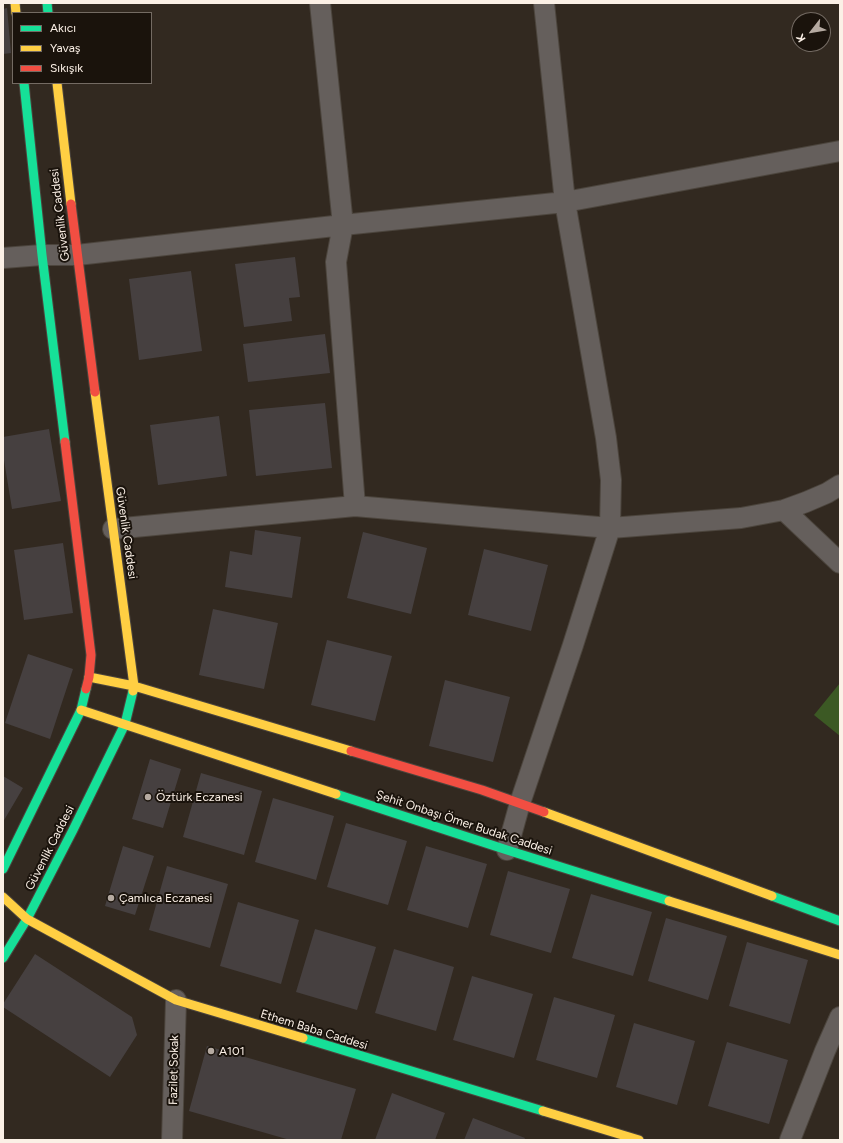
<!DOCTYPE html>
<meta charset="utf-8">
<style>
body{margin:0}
#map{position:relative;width:843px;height:1143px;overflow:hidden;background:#322920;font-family:Figtree,sans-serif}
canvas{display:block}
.frame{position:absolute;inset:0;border:4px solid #fbf0e6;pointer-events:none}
.legend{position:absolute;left:12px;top:12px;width:140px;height:72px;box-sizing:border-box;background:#1a130c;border:1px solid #746b63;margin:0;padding:5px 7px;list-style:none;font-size:12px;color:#fbf0e6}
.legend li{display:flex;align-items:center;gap:8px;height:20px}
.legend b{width:20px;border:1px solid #746b63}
.north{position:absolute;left:791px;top:12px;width:40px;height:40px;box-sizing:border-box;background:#1a130c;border:1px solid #746b63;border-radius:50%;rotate:239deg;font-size:11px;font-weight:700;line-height:16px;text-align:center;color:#fbf0e6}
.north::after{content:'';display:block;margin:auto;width:14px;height:18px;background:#b5aaa1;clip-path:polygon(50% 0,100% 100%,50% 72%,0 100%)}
</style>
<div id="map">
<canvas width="843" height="1143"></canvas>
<div class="frame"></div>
<ul class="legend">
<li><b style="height:5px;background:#16e098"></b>Akıcı</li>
<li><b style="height:5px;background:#ffcf43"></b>Yavaş</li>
<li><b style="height:5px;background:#f24e42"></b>Sıkışık</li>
</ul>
<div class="north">K</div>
</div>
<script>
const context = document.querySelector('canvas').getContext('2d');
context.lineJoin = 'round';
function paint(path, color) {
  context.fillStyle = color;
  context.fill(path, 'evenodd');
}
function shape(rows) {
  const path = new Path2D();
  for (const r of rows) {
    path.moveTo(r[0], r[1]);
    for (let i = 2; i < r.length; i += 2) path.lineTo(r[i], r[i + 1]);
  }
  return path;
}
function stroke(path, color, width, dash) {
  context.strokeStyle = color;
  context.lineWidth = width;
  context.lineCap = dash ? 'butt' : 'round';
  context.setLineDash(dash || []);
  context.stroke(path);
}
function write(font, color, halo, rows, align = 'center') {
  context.font = font + ' Figtree,sans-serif';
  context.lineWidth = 4;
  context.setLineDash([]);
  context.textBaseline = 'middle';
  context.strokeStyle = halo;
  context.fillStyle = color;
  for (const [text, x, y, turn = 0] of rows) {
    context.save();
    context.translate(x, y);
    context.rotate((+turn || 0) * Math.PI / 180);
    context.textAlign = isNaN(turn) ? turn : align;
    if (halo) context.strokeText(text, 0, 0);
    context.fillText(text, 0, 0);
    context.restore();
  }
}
const green = shape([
 [840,683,840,736,814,715]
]);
const building = shape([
 [7,8,11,53,3,54,3,9],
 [295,257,300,297,289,298,292,321,244,327,235,264],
 [191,271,202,351,139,360,129,279],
 [325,334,330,373,248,382,243,344],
 [325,403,332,468,256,476,249,410],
 [219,416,227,476,158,485,150,425],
 [49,429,61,501,12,509,3,454,3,437],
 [255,530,301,537,292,598,225,587,230,551,252,555],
 [363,532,427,548,411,614,347,598],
 [63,543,73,613,24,620,14,550],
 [484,549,548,565,531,631,468,615],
 [213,609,278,623,264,689,199,675],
 [327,640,392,656,375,721,311,705],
 [28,654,73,669,50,739,5,723],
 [445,680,510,697,493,762,429,746],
 [150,759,181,769,163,828,132,819],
 [201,773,262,791,244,855,183,837],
 [3,776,23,788,3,822],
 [273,798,334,816,316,880,255,862],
 [346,823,407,841,388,905,327,887],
 [123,846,154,856,135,915,105,906],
 [426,846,487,864,468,928,407,910],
 [167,866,228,884,210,948,149,930],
 [508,871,570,889,551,953,490,935],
 [591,894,652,912,633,976,572,958],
 [238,902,299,920,281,984,220,966],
 [666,918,727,936,708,1000,648,981],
 [315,929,376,947,357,1010,296,992],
 [747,942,808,960,790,1024,729,1006],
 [394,949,454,967,436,1031,375,1013],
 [35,954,132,1017,137,1035,110,1077,3,1007,3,1004],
 [472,976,533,994,514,1058,453,1040],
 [554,997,615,1015,597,1078,536,1060],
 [634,1023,695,1041,677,1105,616,1087],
 [727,1042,788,1060,769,1124,708,1106],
 [207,1046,356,1089,341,1140,290,1140,189,1111],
 [392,1093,445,1113,435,1140,375,1140],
 [473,1118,525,1138,524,1140,464,1140]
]);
const street = shape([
 [320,3,343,225,336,262,355,506],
 [3,258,42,255,77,255,343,225,565,202,840,151],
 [784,510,840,563],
 [113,529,355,506,610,528,741,518,784,510,806,502,827,493,840,485],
 [507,850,520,803,573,645,610,528,611,480,606,438,565,202,544,3],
 [172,1140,176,1000],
 [790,1140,825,1051,840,1017]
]);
const fast = shape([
 [47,3,48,13],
 [24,83,42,255,65,442],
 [336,794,507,850,669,901],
 [3,869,81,710,86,689],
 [772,896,840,921],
 [3,958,27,919,73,830,125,724,133,691],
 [303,1038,543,1111]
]);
const slow = shape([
 [15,3,16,13],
 [57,83,71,204],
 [95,392,134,686,133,691],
 [89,677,134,686,351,751],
 [81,710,336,794],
 [544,812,772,896],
 [3,897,27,919,176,1000,303,1038],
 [669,901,840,955],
 [543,1111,639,1140]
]);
const jam = shape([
 [71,204,95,392],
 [65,442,91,655,89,677,86,689],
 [351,751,482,790,544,812]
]);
const markers = [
 [148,797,4,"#b5aaa1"],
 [111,898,4,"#b5aaa1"],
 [211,1051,4,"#b5aaa1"]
];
const streetNames = [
 ["Güvenlik Caddesi",60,215,-97],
 ["Güvenlik Caddesi",126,533,82],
 ["Şehit Onbaşı Ömer Budak Caddesi",464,823,18],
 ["Güvenlik Caddesi",50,848,-63],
 ["Ethem Baba Caddesi",314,1030,17],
 ["Fazilet Sokak",174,1070,-89]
];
const poiNames = [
 ["Öztürk Eczanesi",156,797],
 ["Çamlıca Eczanesi",119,898],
 ["A101",219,1051]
];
paint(green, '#3c5924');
paint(building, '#464040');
stroke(street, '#4c453d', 22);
stroke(fast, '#4c453d', 11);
stroke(slow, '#4c453d', 11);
stroke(jam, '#4c453d', 11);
stroke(street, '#655f5c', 20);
stroke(fast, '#16e098', 9);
stroke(slow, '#ffcf43', 9);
stroke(jam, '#f24e42', 9);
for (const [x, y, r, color] of markers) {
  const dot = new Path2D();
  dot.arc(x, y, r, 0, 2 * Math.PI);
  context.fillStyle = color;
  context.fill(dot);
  stroke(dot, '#1a130c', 1.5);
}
write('12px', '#fbf0e6', '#1a130c', streetNames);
write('12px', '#fbf0e6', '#1a130c', poiNames, 'left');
</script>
